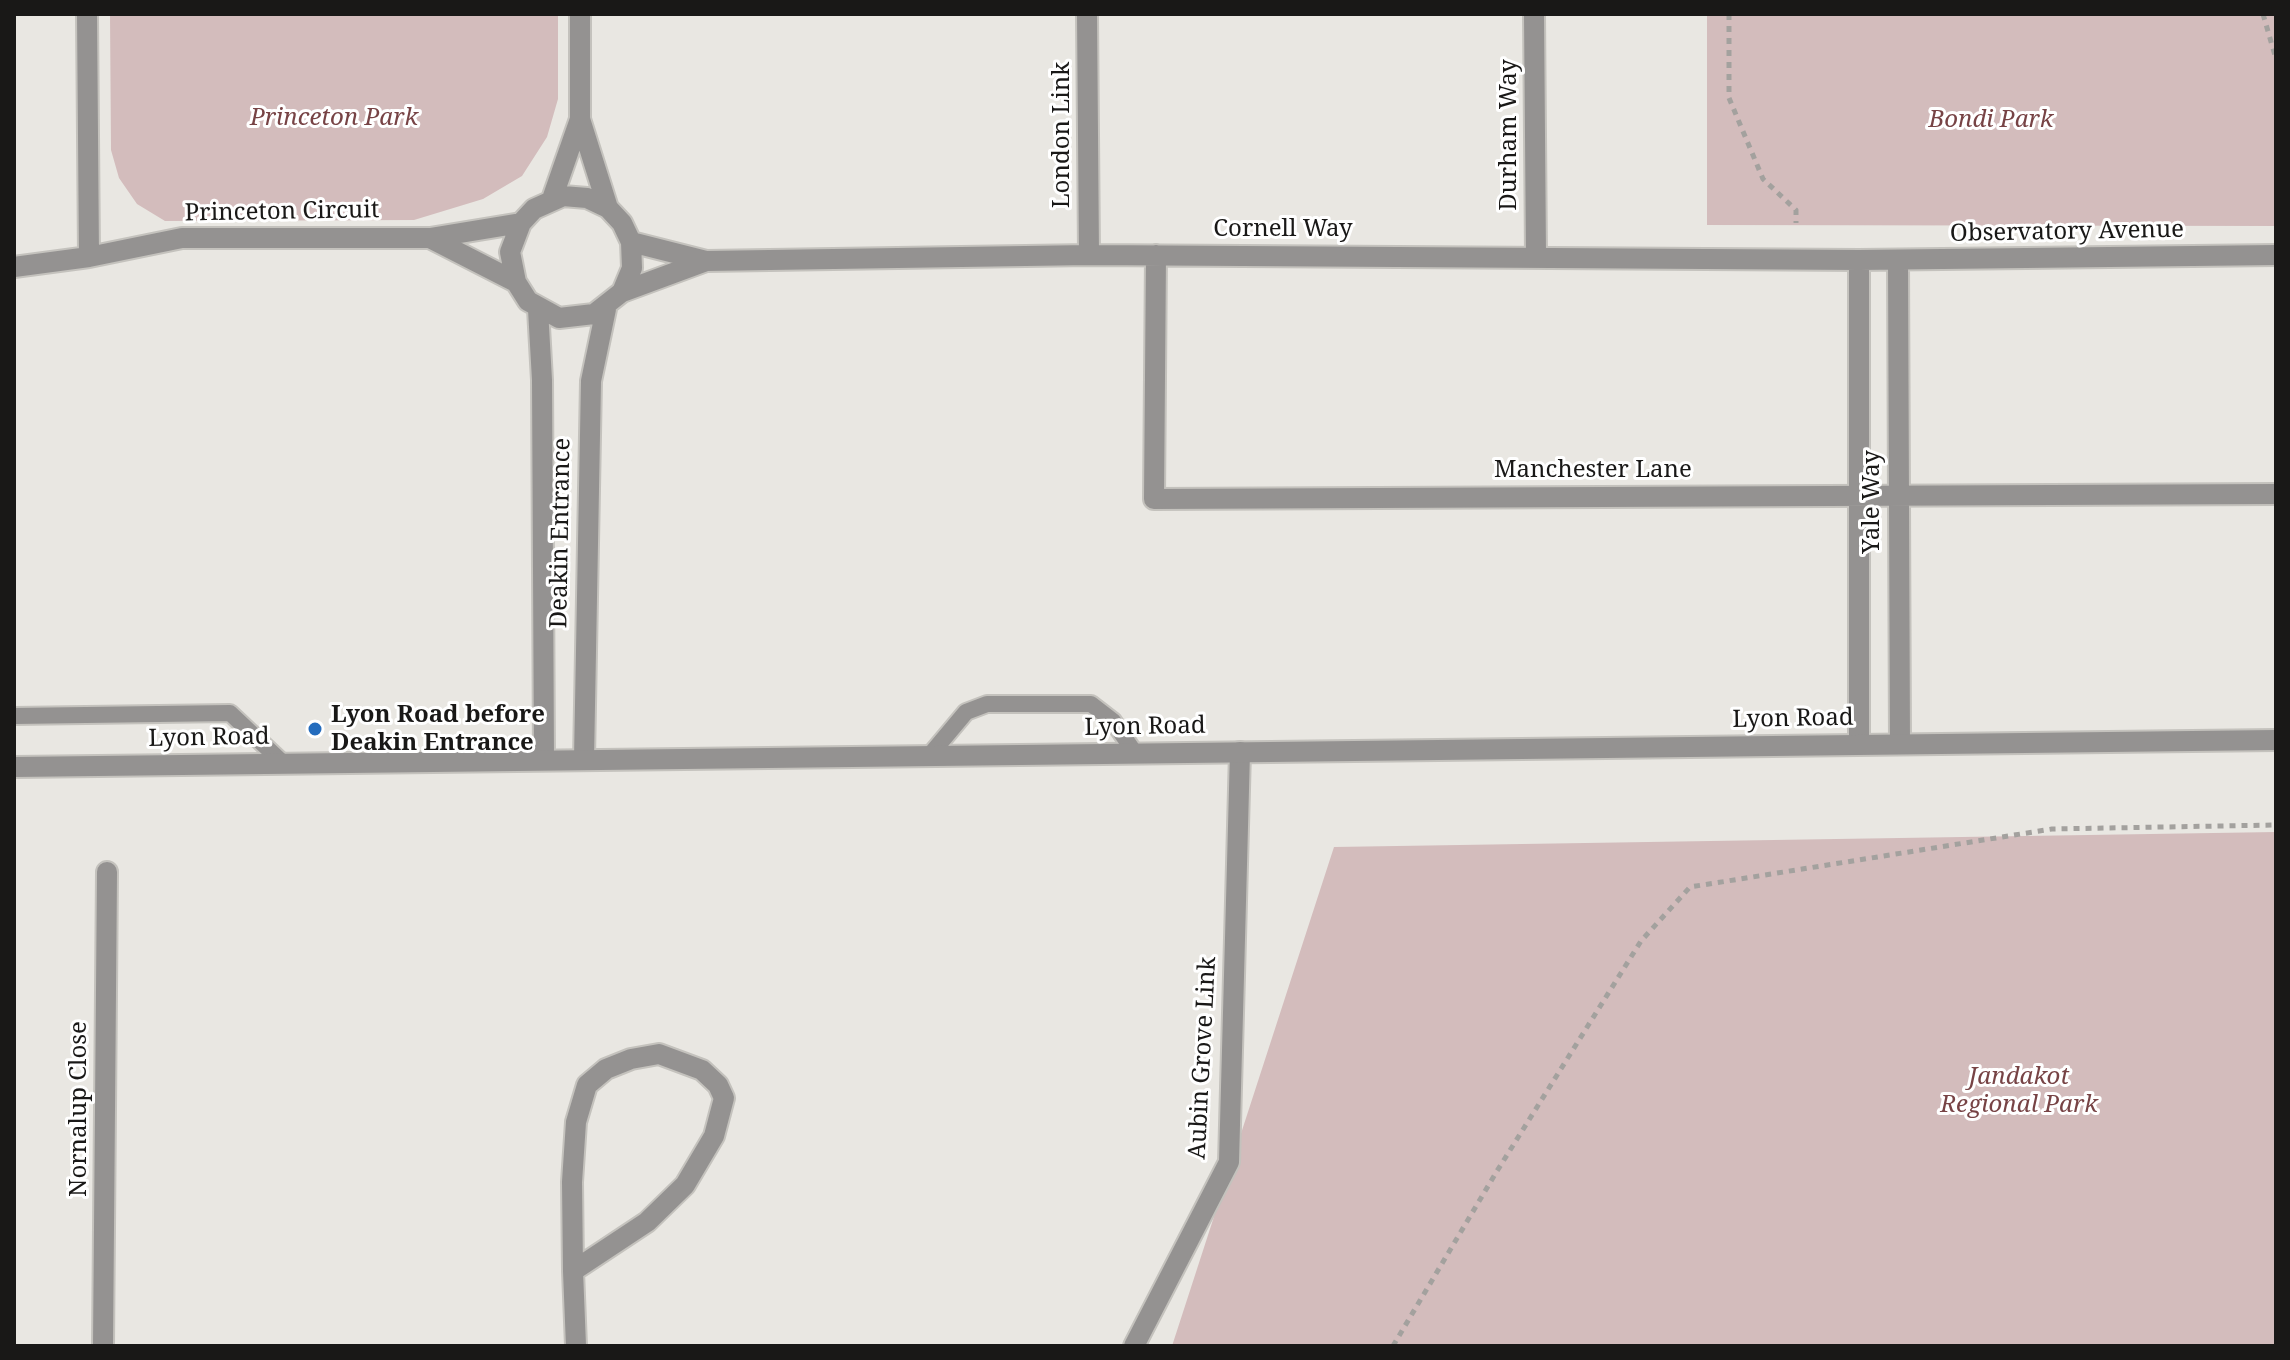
<!DOCTYPE html>
<style>
body{margin:0}
#map{position:relative;width:2290px;height:1360px;overflow:hidden;background:#e9e7e2;font-family:"Noto Serif",serif}
canvas{display:block}
.frame{position:absolute;inset:0;border:16px solid #191817;pointer-events:none}
</style>
<div id="map">
<canvas width="2290" height="1360"></canvas>
<div class="frame"></div>
</div>
<script>
const context = document.querySelector('canvas').getContext('2d');
context.lineJoin = 'round';
function paint(path, color) {
  context.fillStyle = color;
  context.fill(path, 'evenodd');
}
function shape(rows) {
  const path = new Path2D();
  for (const r of rows) {
    path.moveTo(r[0], r[1]);
    for (let i = 2; i < r.length; i += 2) path.lineTo(r[i], r[i + 1]);
  }
  return path;
}
function stroke(path, color, width, dash) {
  context.strokeStyle = color;
  context.lineWidth = width;
  context.lineCap = dash ? 'butt' : 'round';
  context.setLineDash(dash || []);
  context.stroke(path);
}
function write(font, color, halo, rows, align = 'center') {
  context.font = font + ' "Noto Serif",serif';
  context.lineWidth = 6;
  context.setLineDash([]);
  context.textBaseline = 'middle';
  context.strokeStyle = halo;
  context.fillStyle = color;
  for (const [text, x, y, turn = 0] of rows) {
    context.save();
    context.translate(x, y);
    context.rotate((+turn || 0) * Math.PI / 180);
    context.textAlign = isNaN(turn) ? turn : align;
    if (halo) context.strokeText(text, 0, 0);
    context.fillText(text, 0, 0);
    context.restore();
  }
}
const green = shape([
 [110,14,558,14,558,99,547,137,522,176,483,199,414,220,165,221,137,204,119,178,111,150],
 [1707,14,2276,14,2276,226,1707,225],
 [2276,832,2276,1346,1172,1346,1334,847]
]);
const path = shape([
 [1729,14,1729,98,1763,179,1796,210,1796,223],
 [2263,14,2276,59],
 [1393,1346,1497,1171,1641,941,1690,887,2052,829,2276,825]
]);
const service = shape([
 [14,716,230,713,283,763],
 [930,755,966,712,987,704,1091,704,1113,721,1135,753]
]);
const minor = shape([
 [87,14,89,257],
 [580,14,580,119,608,208],
 [1087,14,1089,255],
 [1534,14,1536,256],
 [552,199,580,119],
 [430,238,516,282],
 [631,242,706,261,1089,255,1859,260,2276,255],
 [1156,255,1154,499,2276,494],
 [1859,260,1859,744],
 [1898,260,1900,744],
 [14,267,89,257,182,238,430,238,521,223],
 [622,292,632,268,631,242,622,223,608,208,587,198,563,196,534,209,521,223,510,252,516,282,528,301,559,318,594,314,622,292,706,261],
 [538,309,542,380,544,759],
 [584,759,591,381,606,309],
 [573,1271,647,1222,685,1185,714,1136,724,1098,718,1085,702,1070,659,1054,631,1059,606,1069,587,1085,576,1122,572,1182,573,1271,576,1346],
 [103,1346,107,872],
 [1134,1346,1229,1162,1240,752]
]);
const tertiary = shape([
 [14,767,2276,740]
]);
const markers = [
 [315,729,8,"#246cbd"]
];
const parkNames = [
 ["Princeton Park",334,118],
 ["Bondi Park",1991,120],
 ["Jandakot",2019,1077],
 ["Regional Park",2019,1105]
];
const streetNames = [
 ["London Link",1062,135,-90],
 ["Durham Way",1509,135,-90],
 ["Princeton Circuit",282,212,-1],
 ["Cornell Way",1283,229],
 ["Observatory Avenue",2067,232,-1],
 ["Manchester Lane",1593,470],
 ["Yale Way",1872,502,-90],
 ["Deakin Entrance",561,533,-89],
 ["Lyon Road",1793,719,-1],
 ["Lyon Road",1145,727,-1],
 ["Lyon Road",209,738,-1],
 ["Aubin Grove Link",1203,1058,-87],
 ["Nornalup Close",79,1109,-90]
];
const poiNames = [
 ["Lyon Road before",331,715],
 ["Deakin Entrance",331,743]
];
paint(green, '#d3bcbc');
stroke(service, '#c4c2bd', 20);
stroke(minor, '#c4c2bd', 24);
stroke(tertiary, '#c4c2bd', 24);
stroke(path, '#a3a19e', 5, [6, 6]);
stroke(service, '#949291', 16);
stroke(minor, '#949291', 20);
stroke(tertiary, '#949291', 20);
for (const [x, y, r, color] of markers) {
  const dot = new Path2D();
  dot.arc(x, y, r, 0, 2 * Math.PI);
  context.fillStyle = color;
  context.fill(dot);
  stroke(dot, '#fff', 3);
}
write('italic 24px', '#774345', '#fff', parkNames);
write('24px', '#191817', '#fff', streetNames);
write('bold 24px', '#191817', '#fff', poiNames, 'left');
</script>
